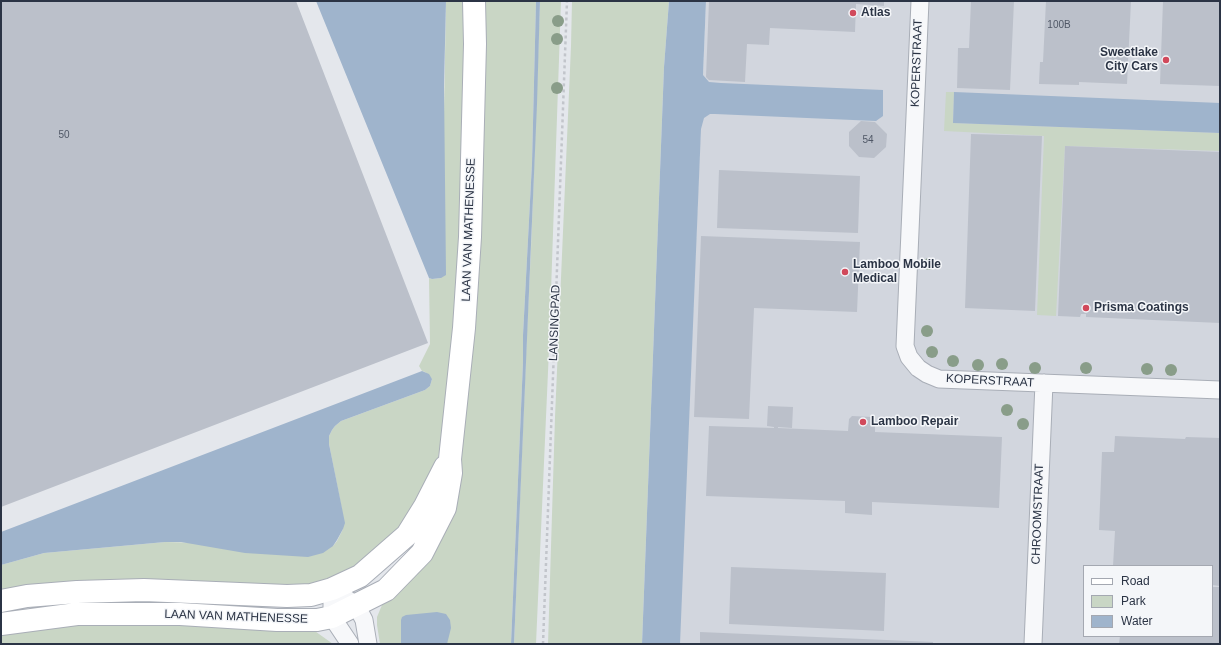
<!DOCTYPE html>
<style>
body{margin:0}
#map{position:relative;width:1221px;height:645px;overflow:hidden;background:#e4e7ec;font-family:Arial,sans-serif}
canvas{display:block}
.frame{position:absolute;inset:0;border:2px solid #2b3445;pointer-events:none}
.legend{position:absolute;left:1083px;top:565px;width:130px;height:72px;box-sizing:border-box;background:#f4f6f9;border:1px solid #a4a8b1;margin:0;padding:5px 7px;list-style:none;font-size:12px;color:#2b3445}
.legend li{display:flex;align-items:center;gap:8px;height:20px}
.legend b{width:20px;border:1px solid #a4a8b1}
</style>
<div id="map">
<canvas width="1221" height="645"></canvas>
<div class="frame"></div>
<ul class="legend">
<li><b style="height:5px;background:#fff"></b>Road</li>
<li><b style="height:11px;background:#c9d6c5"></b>Park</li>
<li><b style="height:11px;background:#9fb4cc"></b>Water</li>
</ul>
</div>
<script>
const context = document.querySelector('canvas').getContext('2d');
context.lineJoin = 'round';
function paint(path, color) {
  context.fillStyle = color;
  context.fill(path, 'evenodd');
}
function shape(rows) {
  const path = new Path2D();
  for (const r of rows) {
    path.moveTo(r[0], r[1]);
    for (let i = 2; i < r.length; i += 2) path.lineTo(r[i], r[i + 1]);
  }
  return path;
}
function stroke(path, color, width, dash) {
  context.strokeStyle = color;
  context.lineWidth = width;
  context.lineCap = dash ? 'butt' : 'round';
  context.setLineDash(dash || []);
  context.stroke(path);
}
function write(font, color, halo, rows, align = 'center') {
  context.font = font + ' Arial,sans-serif';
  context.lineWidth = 3;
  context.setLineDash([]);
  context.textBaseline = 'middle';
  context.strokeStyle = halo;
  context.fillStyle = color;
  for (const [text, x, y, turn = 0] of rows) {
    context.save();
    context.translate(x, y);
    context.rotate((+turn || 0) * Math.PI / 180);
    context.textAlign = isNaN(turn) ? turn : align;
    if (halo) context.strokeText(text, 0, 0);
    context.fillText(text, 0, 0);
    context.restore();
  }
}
const built = shape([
 [706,1,1220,1,1220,644,679,644],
 [1084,566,1212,566,1212,636,1084,636]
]);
const green = shape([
 [446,1,464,1,462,212,455,336,447,400,437,465,428,493,377,556,311,589,1,597,1,565,44,553,165,542,333,546,337,541,343,529,342,510,329,444,329,436,332,430,335,426,341,421,425,390,430,386,432,379,425,372,422,371,419,366,430,344,429,278,432,279,441,278],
 [484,1,536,1,532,163,523,335,523,362,511,644,380,644,377,625,377,617,382,605,390,594,460,451,473,351],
 [540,1,561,1,549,349,536,644,514,644,527,330,531,249],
 [572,1,669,1,664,67,642,644,548,644,555,417,571,46],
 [946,92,954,92,953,123,1220,133,1220,151,1065,146,1056,316,1037,315,1044,136,944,131],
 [127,619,312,629,333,644,1,644,1,633]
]);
const water = shape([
 [316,1,446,1,444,86,446,275,441,278,432,279,429,278],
 [536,1,540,1,537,104,514,644,511,644,523,362,523,335,532,163],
 [669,1,706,1,703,75,709,82,721,83,883,90,883,116,876,121,715,114,710,114,704,118,701,129,680,644,642,644,664,67],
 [954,92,1220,103,1220,133,953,123],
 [422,371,429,374,432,379,430,386,425,390,341,421,335,426,332,430,329,436,329,444,345,523,343,529,337,540,333,546,323,553,308,557,245,553,181,542,165,542,44,553,1,565,1,532],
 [437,612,446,614,450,620,451,628,447,644,401,644,401,620,402,617,406,615]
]);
const building = shape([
 [1,1,296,1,428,343,1,507],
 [709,1,884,1,884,6,856,4,855,32,770,28,769,45,747,44,745,82,709,80,706,77],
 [971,1,1014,1,1010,90,957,88,958,48,969,48],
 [1046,1,1131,1,1127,84,1079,82,1079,85,1039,84,1040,62,1043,62],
 [1163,1,1220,1,1220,86,1160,84],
 [861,121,875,122,887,134,886,147,874,158,859,157,849,146,849,132],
 [971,134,1042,136,1035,311,965,308],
 [1065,146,1220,152,1220,323,1086,317,1086,314,1081,314,1080,317,1058,316],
 [719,170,860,176,858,233,717,228],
 [701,236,860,242,857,312,754,308,749,419,694,417],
 [768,406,793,407,792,428,778,427,778,428,848,431,849,419,852,416,872,417,875,421,875,432,1002,437,999,508,872,502,872,515,845,513,845,501,706,496,709,426,774,428,774,427,767,426],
 [1115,436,1185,439,1186,437,1220,438,1220,586,1212,585,1212,566,1113,566,1115,531,1099,530,1102,452,1114,452],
 [731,567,886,573,884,631,729,624],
 [1212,587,1220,587,1220,644,1119,644,1120,636,1212,636],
 [700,632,933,642,933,644,700,644]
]);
const path = shape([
 [543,644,567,1]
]);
const street = shape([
 [920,1,905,346,909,357,918,368,927,374,939,379,1220,390],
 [332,589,356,605,364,620,368,644],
 [332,589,332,617,350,644],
 [1033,644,1044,383]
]);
const secondary = shape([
 [1,601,27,596,77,592,144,590,287,596,311,595,332,589,360,576,407,535,425,506,445,467],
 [1,624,77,614,180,614,277,620,317,620,332,617,386,590,422,553,445,508,451,473,450,459,464,328,470,237,475,44,474,1]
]);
const trees = [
 [558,21],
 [557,39],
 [557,88],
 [929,264],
 [927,331],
 [932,352],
 [953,361],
 [1002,364],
 [978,365],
 [1035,368],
 [1086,368],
 [1147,369],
 [1171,370],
 [1007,410],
 [1023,424]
];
const markers = [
 [853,13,4,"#d1495b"],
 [1166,60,4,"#d1495b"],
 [845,272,4,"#d1495b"],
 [1086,308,4,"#d1495b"],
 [863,422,4,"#d1495b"]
];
const numberNames = [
 ["100B",1059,25],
 ["50",64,135],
 ["54",868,140]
];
const poiNames = [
 ["Atlas",861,13],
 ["Sweetlake",1158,53,"right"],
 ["City Cars",1158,67,"right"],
 ["Lamboo Mobile",853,265],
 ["Medical",853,279],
 ["Prisma Coatings",1094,308],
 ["Lamboo Repair",871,422]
];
const streetNames = [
 ["KOPERSTRAAT",917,63,-88],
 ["LAAN VAN MATHENESSE",469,230,-88],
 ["LANSINGPAD",555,323,-88],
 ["KOPERSTRAAT",990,381,3],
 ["CHROOMSTRAAT",1038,514,-88],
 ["LAAN VAN MATHENESSE",236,617,2]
];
paint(built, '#d2d6de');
paint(green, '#c9d6c5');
paint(water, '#9fb4cc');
paint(building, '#bbc0ca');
stroke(street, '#a9aeb7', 19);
stroke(secondary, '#a9aeb7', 24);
stroke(path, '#c2c5cb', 2.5, [3, 3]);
stroke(street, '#f7f8fa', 17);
stroke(secondary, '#fff', 22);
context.fillStyle = '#899d89';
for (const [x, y] of trees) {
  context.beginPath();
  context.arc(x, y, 6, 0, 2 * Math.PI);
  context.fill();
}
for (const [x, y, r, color] of markers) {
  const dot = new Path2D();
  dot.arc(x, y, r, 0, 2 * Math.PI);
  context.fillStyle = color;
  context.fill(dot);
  stroke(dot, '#f4f6f9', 1.5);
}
write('10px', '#4f5766', null, numberNames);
write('bold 12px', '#2b3445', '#f4f6f9', poiNames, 'left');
write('12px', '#2b3445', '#f4f6f9', streetNames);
</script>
